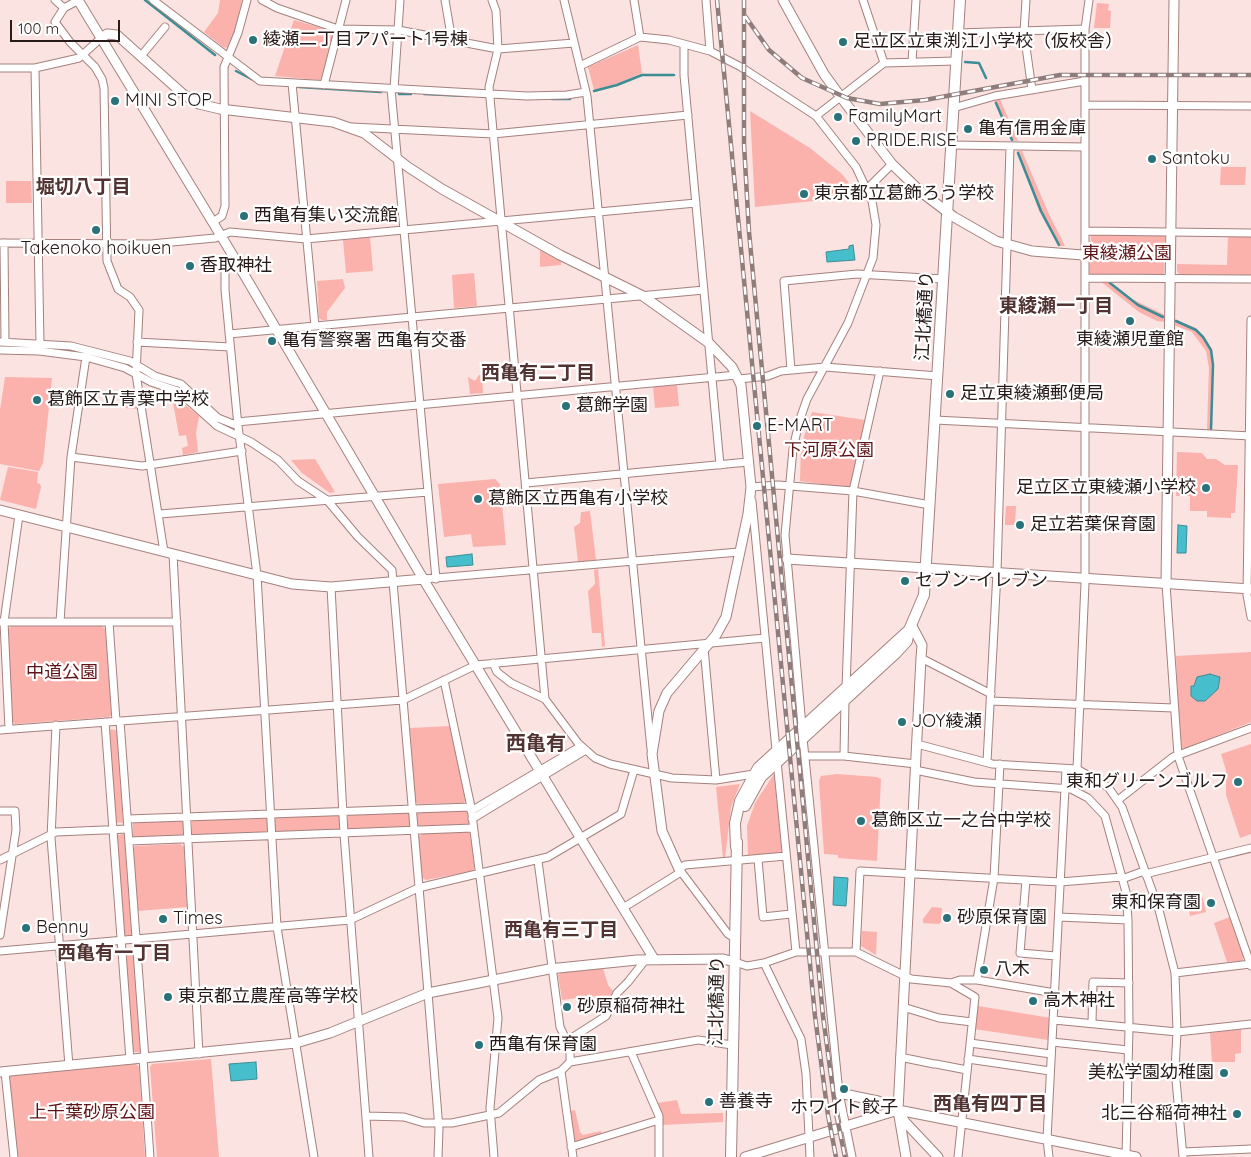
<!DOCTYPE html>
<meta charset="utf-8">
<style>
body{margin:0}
#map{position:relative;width:1251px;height:1157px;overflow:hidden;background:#fae3e0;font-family:Quicksand,sans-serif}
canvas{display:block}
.scale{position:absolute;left:10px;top:20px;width:110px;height:22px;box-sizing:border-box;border:2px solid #271a19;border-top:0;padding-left:6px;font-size:15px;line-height:18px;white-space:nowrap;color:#271a19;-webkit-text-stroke:4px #fff;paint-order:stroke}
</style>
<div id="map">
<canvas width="1251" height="1157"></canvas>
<div class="scale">100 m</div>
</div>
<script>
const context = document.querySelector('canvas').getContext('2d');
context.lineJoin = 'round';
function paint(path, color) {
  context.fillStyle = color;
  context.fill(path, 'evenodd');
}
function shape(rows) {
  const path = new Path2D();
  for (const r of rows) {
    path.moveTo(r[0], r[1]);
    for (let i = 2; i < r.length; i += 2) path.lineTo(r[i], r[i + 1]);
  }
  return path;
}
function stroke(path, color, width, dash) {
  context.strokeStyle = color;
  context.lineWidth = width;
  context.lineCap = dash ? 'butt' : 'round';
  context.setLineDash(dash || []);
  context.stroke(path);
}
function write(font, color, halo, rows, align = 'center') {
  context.font = font + ' Quicksand,"Noto Sans JP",sans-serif';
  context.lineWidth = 4.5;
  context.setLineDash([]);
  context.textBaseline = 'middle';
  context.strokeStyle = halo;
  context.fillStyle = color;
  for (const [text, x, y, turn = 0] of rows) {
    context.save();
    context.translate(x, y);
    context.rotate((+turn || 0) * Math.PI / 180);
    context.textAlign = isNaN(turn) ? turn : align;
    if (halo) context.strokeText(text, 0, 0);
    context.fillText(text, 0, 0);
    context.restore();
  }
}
const green = shape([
 [220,0,242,0,236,28,227,48,223,47,204,32,218,13],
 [1097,3,1109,4,1108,10,1111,11,1110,28,1094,28],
 [294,20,332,31,333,34,322,78,319,80,275,76],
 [638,45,642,73,617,84,594,90,588,67],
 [1000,99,1018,141,1011,140,994,101],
 [750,111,810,148,842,174,849,183,823,200,755,207],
 [1017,151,1022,151,1048,212,1065,246,1058,246,1039,211],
 [1221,167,1246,167,1245,185,1220,185],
 [6,181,31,181,32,203,6,203],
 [1091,233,1165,235,1164,273,1162,275,1091,275,1089,273],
 [1228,236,1251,236,1251,275,1179,274,1177,271,1177,264,1227,265],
 [370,237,373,271,346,273,343,240],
 [540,250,561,261,561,265,540,267],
 [474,273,477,306,454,308,452,275],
 [343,279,345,288,327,312,327,320,322,320,319,318,317,281],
 [1100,281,1109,281,1132,299,1165,315,1165,322,1157,321,1139,312],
 [1174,319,1196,328,1210,348,1213,363,1212,430,1207,430,1209,368,1206,351,1192,332,1174,325],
 [479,375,482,375,483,393,470,394,468,377,475,381],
 [5,377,52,378,43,463,39,471,0,464,0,410],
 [677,385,679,406,655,408,653,387],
 [126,390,136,391,138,409,124,408],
 [172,397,176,397,199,416,196,433,198,452,183,455,182,448,188,446,186,435,179,436],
 [812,412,865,420,850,488,800,481,801,446],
 [1177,452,1202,453,1207,459,1216,459,1225,465,1238,465,1235,513,1231,513,1231,518,1207,517,1207,511,1190,511,1190,496,1176,496],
 [315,459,335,492,330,493,302,473,291,460],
 [8,467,38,472,37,483,40,484,41,487,36,509,0,500],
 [495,479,500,484,506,545,473,547,471,534,444,537,438,484],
 [1006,506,1016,506,1015,525,1005,525],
 [590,511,596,560,578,562,574,527,580,523,581,512],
 [598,569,605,646,602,647,601,633,592,633,588,591,595,584,594,570],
 [101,625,106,630,112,714,109,717,15,724,12,721,8,629,11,626],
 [1251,652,1251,722,1184,749,1180,747,1176,656],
 [451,726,466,800,463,803,418,804,415,801,410,728],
 [111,729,118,731,123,823,115,822,109,732],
 [1251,744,1251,834,1240,838,1226,795,1226,770,1221,754],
 [774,774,782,853,748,857,747,826,755,803],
 [837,774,877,777,881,779,877,861,838,858,838,855,824,854,819,781,821,776],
 [740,784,731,807,725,858,723,858,716,787],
 [465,809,468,811,470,824,466,826,421,828,418,825,417,813,420,811],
 [406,811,410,813,410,826,407,828,351,830,348,828,348,816,351,812],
 [337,813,340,816,340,829,338,831,278,833,275,831,275,819,279,816],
 [264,817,267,819,267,831,265,833,195,836,192,834,192,821,195,819],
 [180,819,183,822,183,834,180,837,135,838,133,836,133,824,135,821],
 [468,832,471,834,475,867,473,871,426,880,422,878,418,837,422,834],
 [124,834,127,836,133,935,125,936,123,934,117,835],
 [180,844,184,847,187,907,138,911,133,849,135,846],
 [1202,896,1206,912,1190,916,1188,904,1193,903,1192,899],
 [932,907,942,908,941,922,939,924,923,923,923,919],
 [1230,917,1244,957,1242,961,1227,962,1214,923],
 [862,931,877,932,876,955,861,946],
 [135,954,141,1052,135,1052,132,1051,124,955],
 [603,968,608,985,613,991,609,1001,593,996,562,1000,558,975,561,972],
 [978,1006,1051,1018,1048,1040,974,1029],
 [1241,1029,1241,1053,1235,1054,1235,1062,1212,1062,1210,1033],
 [211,1059,219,1157,157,1157,150,1067,152,1064],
 [136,1064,139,1067,145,1157,16,1157,8,1080,12,1075],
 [677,1100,681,1114,723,1113,723,1122,662,1125,662,1115,657,1103],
 [575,1110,580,1132,583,1135,601,1131,602,1135,573,1143,570,1111]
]);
const water = shape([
 [853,245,855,260,827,262,826,252,849,249,849,246,853,245],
 [1178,525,1187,526,1186,553,1177,553,1178,525],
 [472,554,473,565,447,567,446,557,472,554],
 [1210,674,1220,677,1218,689,1205,701,1197,701,1191,696,1191,686,1194,686,1197,677,1210,674],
 [834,877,848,878,846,906,833,905,834,877],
 [256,1062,257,1079,231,1081,229,1064,256,1062]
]);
const stream = shape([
 [145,0,215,55],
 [965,62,979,63,986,78],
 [236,71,261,84],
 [299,87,381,92],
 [594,91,617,85,642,75,674,75],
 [399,94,411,94],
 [424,94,468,96],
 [552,99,570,99],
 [996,103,1012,140],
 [1018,153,1041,211,1059,245],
 [1110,283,1138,305,1163,317],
 [1176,321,1196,330,1203,337,1211,350,1213,365,1211,430]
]);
const minor = shape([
 [55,0,64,8,79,0],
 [153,0,260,81,527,96,567,95,586,92],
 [262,0,277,8,338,29,398,30,498,49,574,43],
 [445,0,452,41],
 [492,0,496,11,498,49,489,87,545,699],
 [564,0,587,96,651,749],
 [634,0,640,37],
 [706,0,710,51],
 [863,0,884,63],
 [1026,0,1024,32,1032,90],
 [64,8,55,22,70,42,95,67,102,79,104,88,107,261,118,289,130,297,139,310,136,374,164,552],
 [958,33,1085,29],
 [684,45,684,75,720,465],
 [141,56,165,27],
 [912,62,916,0],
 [580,66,640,37,669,40,710,51,741,67,816,116,856,167,872,201,876,225,873,258,848,323,807,399,799,422,793,449,785,535,802,726],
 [0,68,35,68,79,58,101,38],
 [35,68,40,343],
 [292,83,315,326],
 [324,85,346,0],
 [391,89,436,579],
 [394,89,400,0],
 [1085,105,1251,106],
 [953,108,995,96,1085,81],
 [816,116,884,63,956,61],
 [352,127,493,134,688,115],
 [951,145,1085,147],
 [867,189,892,164],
 [213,222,222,216,225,206,224,67,238,33,247,0],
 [1085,231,1251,233],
 [0,243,151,244,215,238,230,232,306,239,696,203],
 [4,243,5,342],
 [232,254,225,267,225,290,238,426,257,575,277,927,314,1157],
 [1085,278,1251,279],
 [1251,320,1247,595,1251,617],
 [229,334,704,290],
 [0,342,71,346,130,361,155,376,181,384,218,418,238,426],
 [137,342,230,347],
 [0,350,39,351,86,357,125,368,151,382,178,391,217,426,251,442,278,460,298,481,327,500,358,537,392,570,428,993,439,1129,438,1157],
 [791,370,784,281,857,274,943,279],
 [739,379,768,376,781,371,825,367,938,376],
 [935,420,1251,436],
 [237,422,737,375],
 [71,457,142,466,242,451],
 [526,483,748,462],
 [751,487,778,485,853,491,930,505],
 [752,501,776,750],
 [160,514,428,492],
 [173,554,199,1054],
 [424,579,739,552],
 [1166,584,1178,756,1251,966],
 [331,587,344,834,369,1157],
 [0,622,177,622],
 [60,622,71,457,86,357],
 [109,622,116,721],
 [704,648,716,780],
 [921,658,991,694],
 [493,663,497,672,511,683,545,699,578,743,595,758,610,764,672,778,716,780,754,774],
 [444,680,471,807,498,1018,490,1108,494,1157],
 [846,688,853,491,880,371],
 [990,701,1174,708],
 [120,721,145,1059],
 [105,722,130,1060],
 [56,725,51,838,69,1066],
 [9,729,4,622,19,515],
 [0,730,403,700,476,665,765,638],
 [803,738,839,1093,852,1157],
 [917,744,992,764,1077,769,1108,787,1122,807,1159,910,1175,973,1177,1032,1175,1069,1183,1157],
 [805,756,844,756,916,764],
 [844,756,845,700],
 [777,761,796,952],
 [987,762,997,572,1010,147],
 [1077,769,1085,583,1085,29,1089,0],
 [915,770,974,782,1071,789,1088,798,1105,816,1126,892,1128,920,1129,1027,1126,1157],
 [1118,800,1173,757,1251,728],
 [0,811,15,811,16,830,0,935],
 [471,811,581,746],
 [128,819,471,807],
 [472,819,586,750],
 [129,841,473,828],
 [758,859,763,917,791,914],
 [0,860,56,832,128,829],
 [538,861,560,1027,570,1048,570,1062],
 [1145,874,1251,848],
 [1122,879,1144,871],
 [1026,880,1020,953,1056,956],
 [623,908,681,872],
 [1059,917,1128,920],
 [735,938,728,934,679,869,685,865,786,856],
 [0,951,350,920,418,888,548,857,621,814,634,770],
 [856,952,860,871,1060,882,1122,877],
 [735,962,747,966,764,963,796,952,856,952,911,979,951,983,960,980,977,980,1055,993],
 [764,963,801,1039,806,1074,810,1157],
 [1175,973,1251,964],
 [977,980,994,878,1000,764],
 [951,983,975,997,958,1157],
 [903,1007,939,1018,972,1022],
 [1054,1020,1177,1032,1251,1024],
 [1092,1023,1093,982,1129,983],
 [566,1039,570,1039,606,1016,617,993,628,982,646,959],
 [1052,1042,1128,1050],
 [970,1043,1051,1054],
 [631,1052,659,1116,659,1157],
 [900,1057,934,1064],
 [143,1059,150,1157],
 [968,1059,1050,1071],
 [936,1064,967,1070],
 [561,1071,573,1157],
 [5,1072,14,1157],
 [366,1116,404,1117,424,1123,452,1123,499,1113,539,1080,561,1071,570,1062,698,1040,732,1045],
 [571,1147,659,1120],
 [1183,1152,1251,1149],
 [1049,1157,1047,1139,1066,769]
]);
const tertiary = shape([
 [78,0,232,254,428,587,654,959],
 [783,0,824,74,840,96,892,164,921,192,954,217,996,241,1032,251,1083,255],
 [101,38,107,34,117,35,183,94,199,104,220,109,333,122,364,133,408,167,442,189,560,255,643,296,709,343,732,367,741,385,751,487,748,514,726,617,716,635,667,693,659,711,652,754,662,831,679,869],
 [0,510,292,584,331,587,424,579],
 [787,559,1251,589],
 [1166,584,1174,0],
 [912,626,922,645,921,658,898,1110,905,1122,938,1157],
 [0,1072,296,1043,330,1033,428,993,549,969,637,960,723,959,735,962],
 [839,1093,878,1101,898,1110,906,1157],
 [745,1157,898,1110,1136,1157]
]);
const secondary = shape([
 [745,806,761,777,896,653,907,641,909,630],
 [736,847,735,823,740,801,758,768,909,630,924,595,960,0],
 [731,1157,737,842]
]);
const rail = shape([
 [717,0,815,1016,828,1115,836,1157],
 [744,0,744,144,749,232,823,1016,836,1113,845,1157],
 [745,16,769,50,802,78,847,98,880,104,925,100,1060,75,1251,75]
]);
const markers = [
 [253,40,5,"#29727a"],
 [843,42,5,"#29727a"],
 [115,101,5,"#29727a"],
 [838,117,5,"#29727a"],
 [968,129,5,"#29727a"],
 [856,141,5,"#29727a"],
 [1152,159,5,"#29727a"],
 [804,194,5,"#29727a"],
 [244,216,5,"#29727a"],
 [96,230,5,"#29727a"],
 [190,266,5,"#29727a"],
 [1130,321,5,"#29727a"],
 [272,341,5,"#29727a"],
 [950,394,5,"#29727a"],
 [37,400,5,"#29727a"],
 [566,406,5,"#29727a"],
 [757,426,5,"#29727a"],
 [1206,488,5,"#29727a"],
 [478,499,5,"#29727a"],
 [1020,525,5,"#29727a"],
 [905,581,5,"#29727a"],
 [902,722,5,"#29727a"],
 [1238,782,5,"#29727a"],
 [861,821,5,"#29727a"],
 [1211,903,5,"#29727a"],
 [947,918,5,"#29727a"],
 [163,919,5,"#29727a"],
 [26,928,5,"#29727a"],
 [984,970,5,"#29727a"],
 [168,997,5,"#29727a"],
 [1033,1001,5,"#29727a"],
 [567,1007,5,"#29727a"],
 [479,1045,5,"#29727a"],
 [1224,1073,5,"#29727a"],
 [844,1089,5,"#29727a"],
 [709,1102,5,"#29727a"],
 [1237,1114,5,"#29727a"]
];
const poiNames = [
 ["綾瀬二丁目アパート1号棟",263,40],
 ["足立区立東渕江小学校（仮校舎）",853,42],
 ["MINI STOP",125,101],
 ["FamilyMart",848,117],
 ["亀有信用金庫",978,129],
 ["PRIDE.RISE",866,141],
 ["Santoku",1162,159],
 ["東京都立葛飾ろう学校",814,194],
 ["西亀有集い交流館",254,216],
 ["Takenoko hoikuen",96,249,"center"],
 ["香取神社",200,266],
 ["東綾瀬児童館",1130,340,"center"],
 ["亀有警察署 西亀有交番",282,341],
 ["足立東綾瀬郵便局",960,394],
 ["葛飾区立青葉中学校",47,400],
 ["葛飾学園",576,406],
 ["E-MART",767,426],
 ["足立区立東綾瀬小学校",1196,488,"right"],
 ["葛飾区立西亀有小学校",488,499],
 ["足立若葉保育園",1030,525],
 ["セブン-イレブン",915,581],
 ["JOY綾瀬",912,722],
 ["東和グリーンゴルフ",1228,782,"right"],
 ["葛飾区立一之台中学校",871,821],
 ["東和保育園",1201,903,"right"],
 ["砂原保育園",957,918],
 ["Times",173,919],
 ["Benny",36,928],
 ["八木",994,970],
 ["東京都立農産高等学校",178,997],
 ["高木神社",1043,1001],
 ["砂原稲荷神社",577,1007],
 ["西亀有保育園",489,1045],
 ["美松学園幼稚園",1214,1073,"right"],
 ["善養寺",719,1102],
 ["ホワイト餃子",844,1108,"center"],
 ["北三谷稲荷神社",1227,1114,"right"]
];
const parkNames = [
 ["東綾瀬公園",1127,254],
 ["下河原公園",829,451],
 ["中道公園",62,673],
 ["上千葉砂原公園",92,1113]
];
const streetNames = [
 ["江北橋通り",925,316,-87],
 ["江北橋通り",717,1001,-89]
];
const neighbourhoodNames = [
 ["堀切八丁目",83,187],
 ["東綾瀬一丁目",1056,306],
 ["西亀有二丁目",538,373],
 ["西亀有三丁目",561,930],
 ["西亀有一丁目",114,953],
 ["西亀有四丁目",990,1104]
];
const quarterNames = [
 ["西亀有",536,744]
];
paint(green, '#fbb1ac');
paint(water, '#47becb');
stroke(water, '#3d8d96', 1);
stroke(stream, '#3d8d96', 2.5);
stroke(minor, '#a5817e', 9);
stroke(tertiary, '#a5817e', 11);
stroke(secondary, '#a5817e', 12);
stroke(minor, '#fff', 7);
stroke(tertiary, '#fff', 9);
stroke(secondary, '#fff', 10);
stroke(rail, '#8f7d7b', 4.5);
stroke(rail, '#fff', 2.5, [8]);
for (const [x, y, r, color] of markers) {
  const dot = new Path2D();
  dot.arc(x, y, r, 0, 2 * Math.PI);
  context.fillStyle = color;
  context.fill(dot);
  stroke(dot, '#fff', 2);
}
write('18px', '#271a19', '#fff', poiNames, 'left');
write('18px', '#601417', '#fff', parkNames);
write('18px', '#271a19', '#fff', streetNames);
write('bold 19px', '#513331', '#fff', neighbourhoodNames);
write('bold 20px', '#513331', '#fff', quarterNames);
</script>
